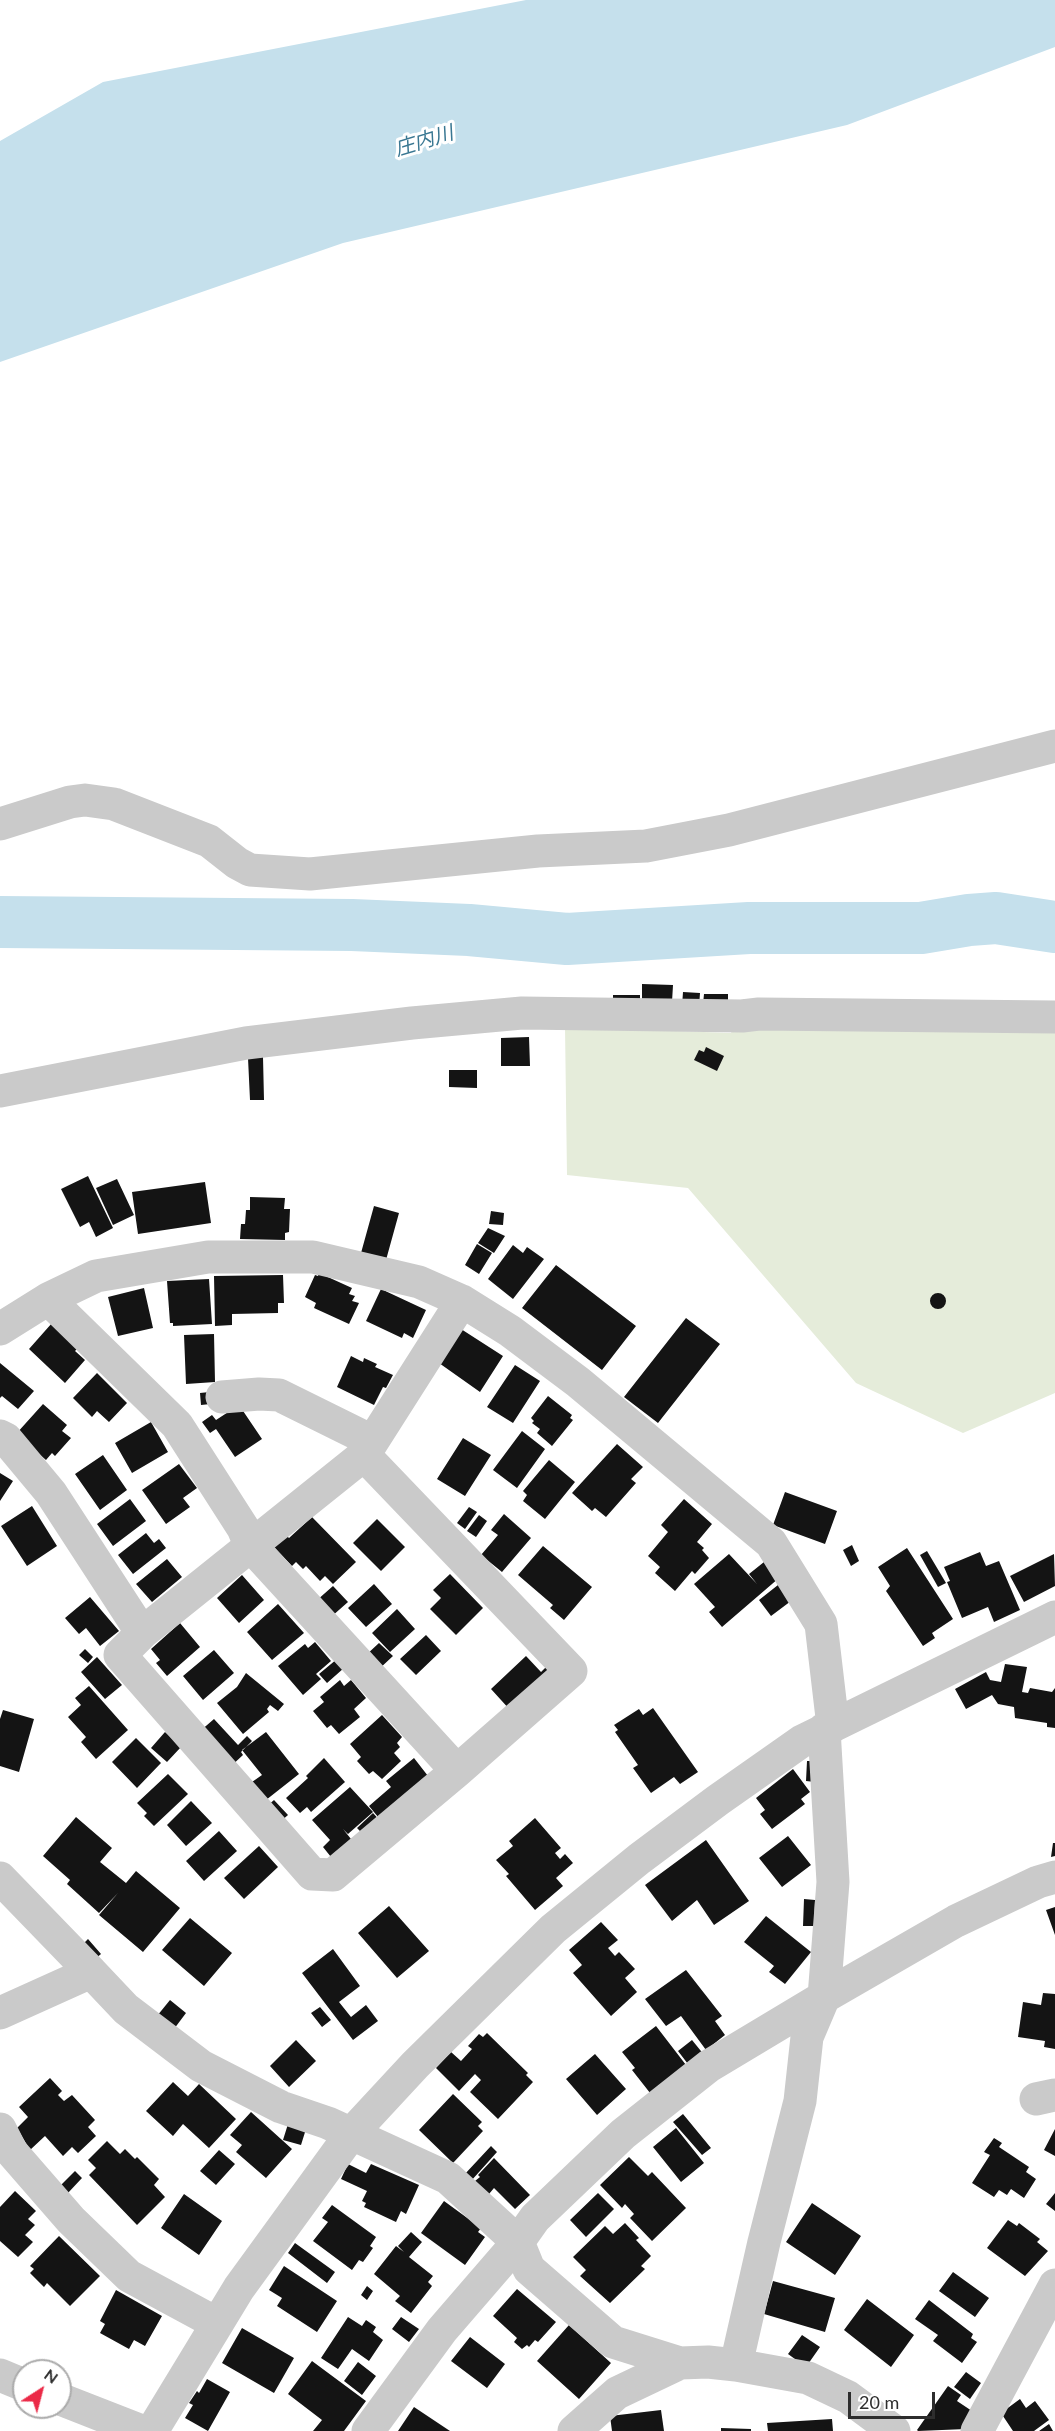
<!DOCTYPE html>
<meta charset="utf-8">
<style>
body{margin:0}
#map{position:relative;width:1055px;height:2431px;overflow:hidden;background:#fff;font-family:Lato,sans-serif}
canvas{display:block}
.north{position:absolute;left:12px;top:2359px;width:60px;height:60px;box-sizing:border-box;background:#fff;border:2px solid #ababab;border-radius:50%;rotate:36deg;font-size:16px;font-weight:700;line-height:24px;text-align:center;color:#2d2d2d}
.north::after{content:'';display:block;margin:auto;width:21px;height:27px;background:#eb2947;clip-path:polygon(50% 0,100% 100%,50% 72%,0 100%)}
.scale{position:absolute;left:848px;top:2392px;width:87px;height:27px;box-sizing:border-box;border:3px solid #2d2d2d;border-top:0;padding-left:8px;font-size:18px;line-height:21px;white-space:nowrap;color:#2d2d2d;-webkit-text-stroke:4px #fff;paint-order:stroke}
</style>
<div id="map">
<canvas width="1055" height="2431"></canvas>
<div class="north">N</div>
<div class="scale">20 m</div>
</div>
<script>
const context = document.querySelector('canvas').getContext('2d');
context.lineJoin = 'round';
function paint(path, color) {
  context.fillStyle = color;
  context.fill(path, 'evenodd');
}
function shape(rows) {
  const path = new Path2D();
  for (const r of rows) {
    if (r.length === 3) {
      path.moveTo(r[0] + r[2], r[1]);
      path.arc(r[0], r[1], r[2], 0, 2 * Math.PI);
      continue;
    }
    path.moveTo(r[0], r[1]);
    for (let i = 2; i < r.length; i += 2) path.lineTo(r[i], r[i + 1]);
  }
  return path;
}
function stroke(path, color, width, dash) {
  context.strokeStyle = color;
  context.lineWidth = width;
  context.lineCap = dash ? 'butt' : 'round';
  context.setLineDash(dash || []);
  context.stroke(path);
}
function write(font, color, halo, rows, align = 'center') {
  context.font = font + ' Lato,"Noto Sans JP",sans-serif';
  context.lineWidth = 6;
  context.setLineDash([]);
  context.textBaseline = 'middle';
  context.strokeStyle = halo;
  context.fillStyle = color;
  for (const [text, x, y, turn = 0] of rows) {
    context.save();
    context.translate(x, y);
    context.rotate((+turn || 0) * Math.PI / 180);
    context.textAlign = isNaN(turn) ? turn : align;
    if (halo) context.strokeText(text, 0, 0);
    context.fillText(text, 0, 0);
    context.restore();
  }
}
const green = shape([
 [743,999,1055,1007,1055,1393,963,1433,856,1383,688,1188,567,1175,565,1027,731,1033]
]);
const water = shape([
 [526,0,1055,0,1055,47,847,125,343,243,0,362,0,141,103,82]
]);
const river = shape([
 [0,922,352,925,469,930,567,939,749,928,921,928,969,920,996,918,1055,927]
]);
const building = shape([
 [642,984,673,985,672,1002,642,1002],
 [683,992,700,993,699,1007,682,1006],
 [704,994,728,994,728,1005,703,1004],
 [613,995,640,995,640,1001,613,1002],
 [529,1037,530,1066,501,1066,501,1038],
 [706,1047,724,1056,717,1071,694,1060,699,1050,704,1052],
 [263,1057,264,1100,250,1100,248,1058],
 [449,1070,477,1070,477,1088,449,1087],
 [88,1176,113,1228,96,1237,89,1222,80,1227,61,1189],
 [117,1179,134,1215,113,1225,96,1188],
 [205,1182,211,1223,138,1234,132,1192],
 [250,1197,285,1198,284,1209,290,1209,289,1232,285,1233,285,1240,240,1239,241,1224,245,1224,246,1210,250,1210],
 [374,1206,399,1213,386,1260,361,1253],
 [491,1211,504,1213,503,1225,489,1224],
 [488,1228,505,1236,494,1253,478,1243],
 [477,1244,492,1253,479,1274,465,1265],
 [513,1245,523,1253,527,1247,544,1259,513,1299,488,1279],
 [556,1265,636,1326,602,1370,522,1308],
 [319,1273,352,1288,349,1294,355,1296,352,1301,359,1303,349,1324,314,1308,316,1303,305,1297,315,1275,318,1276],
 [283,1275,284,1303,278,1303,278,1313,232,1314,232,1325,215,1326,214,1276],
 [209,1279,212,1324,173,1326,173,1323,170,1323,167,1281],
 [144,1288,153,1328,118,1336,108,1297],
 [381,1289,426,1310,413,1338,404,1333,402,1338,366,1321],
 [938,1301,8],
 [686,1318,720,1344,658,1423,624,1397],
 [52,1323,79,1347,75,1351,85,1360,65,1383,29,1349],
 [461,1329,503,1356,480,1392,439,1363],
 [214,1334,215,1382,186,1384,184,1335],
 [351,1356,363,1362,364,1358,377,1364,375,1367,393,1375,386,1388,383,1387,374,1405,337,1387],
 [0,1363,34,1391,18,1409,2,1396,0,1398],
 [515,1365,540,1381,513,1423,487,1407],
 [97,1373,127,1403,109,1422,97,1411,92,1417,73,1398],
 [219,1391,220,1403,201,1405,200,1393],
 [548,1396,572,1415,570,1418,573,1420,552,1446,537,1433,540,1429,532,1423,534,1421,531,1418],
 [43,1404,67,1425,62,1431,71,1438,55,1456,52,1453,46,1460,16,1434],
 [239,1405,262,1439,235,1457,216,1429,210,1433,202,1422,212,1415,216,1420],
 [151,1422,168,1452,132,1473,115,1443],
 [522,1431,545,1449,517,1488,493,1470],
 [463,1438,491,1455,465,1496,437,1479],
 [617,1444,643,1467,631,1479,636,1483,606,1517,595,1508,592,1511,572,1493],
 [103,1455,127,1490,100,1510,75,1474],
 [549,1460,575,1482,545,1519,523,1501,527,1495,523,1491],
 [179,1464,197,1488,183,1498,190,1507,166,1524,142,1490],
 [0,1473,13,1481,0,1501],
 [785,1492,837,1511,825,1544,773,1525],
 [130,1499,146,1521,113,1546,97,1524],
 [684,1499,712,1524,697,1542,704,1548,702,1550,709,1558,695,1574,692,1571,675,1591,655,1573,660,1567,648,1556,668,1532,661,1525],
 [32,1506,57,1546,27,1566,1,1526],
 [469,1507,477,1512,465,1529,457,1523],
 [504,1514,531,1538,502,1572,481,1555,498,1535,491,1530],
 [479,1515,487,1521,476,1537,467,1531],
 [312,1517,356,1562,333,1584,325,1576,320,1581,306,1566,303,1569,296,1562,292,1566,274,1547,282,1531,289,1538],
 [377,1519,405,1547,381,1571,353,1543],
 [146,1533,154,1543,159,1539,166,1548,133,1574,118,1555],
 [852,1545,859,1561,851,1566,843,1550],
 [543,1546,592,1587,564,1620,550,1608,553,1605,518,1575],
 [907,1548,953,1619,932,1633,935,1638,923,1646,886,1591,890,1586,878,1567],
 [927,1551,946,1583,938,1587,920,1555],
 [980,1552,986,1566,999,1561,1020,1610,994,1622,988,1607,962,1618,947,1582,950,1581,944,1567],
 [729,1554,757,1584,749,1574,764,1562,779,1578,722,1627,709,1612,715,1607,694,1584],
 [1054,1554,1055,1586,1024,1602,1010,1576],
 [167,1559,182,1577,152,1602,136,1584],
 [450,1574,483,1608,456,1635,430,1609,441,1598,433,1590],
 [242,1575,264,1600,239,1623,217,1598],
 [374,1584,392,1604,366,1627,348,1608],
 [778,1585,791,1601,771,1616,759,1600],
 [333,1586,348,1602,331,1617,316,1601],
 [90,1597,119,1631,100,1646,86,1628,79,1634,65,1618],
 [278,1604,304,1633,272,1660,247,1632],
 [397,1609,415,1629,390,1652,372,1633],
 [180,1623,200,1647,167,1676,156,1663,160,1660,151,1649],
 [426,1635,441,1651,416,1675,400,1659],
 [315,1642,331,1661,316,1674,321,1679,303,1695,278,1666,305,1644,308,1648],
 [379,1643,393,1656,378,1670,365,1656],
 [85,1649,93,1657,88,1663,79,1655],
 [214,1650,234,1673,203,1700,183,1676],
 [526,1656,541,1672,548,1665,546,1678,511,1711,491,1689],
 [97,1657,122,1685,105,1699,81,1672],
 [337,1659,344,1668,327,1683,319,1674],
 [1005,1664,1027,1667,1022,1692,1028,1693,1030,1688,1052,1692,1055,1688,1055,1728,1047,1727,1047,1723,1015,1718,1014,1707,998,1704,992,1695,966,1709,955,1689,986,1672,990,1680,1001,1682],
 [246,1673,284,1704,278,1711,270,1705,267,1709,269,1712,243,1734,217,1703,237,1687],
 [340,1680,344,1686,351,1680,366,1698,354,1709,360,1717,339,1734,331,1725,327,1728,313,1711,324,1702,320,1697],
 [89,1686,128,1730,96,1759,81,1742,86,1737,68,1717,81,1705,75,1698],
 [653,1708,698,1772,680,1784,674,1777,651,1793,633,1768,638,1765,615,1732,618,1730,614,1725,639,1709,643,1715],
 [3,1710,34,1719,19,1772,0,1766,0,1719],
 [382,1715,402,1737,397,1743,400,1747,394,1753,401,1761,382,1779,373,1771,369,1774,357,1761,361,1757,350,1744],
 [214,1719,238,1745,247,1736,252,1741,241,1752,243,1755,229,1768,199,1732],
 [165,1732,181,1747,167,1762,151,1748],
 [266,1732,299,1774,266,1800,252,1782,262,1775,242,1750],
 [136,1738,161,1763,137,1788,112,1762],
 [324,1758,345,1782,311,1812,307,1807,300,1813,286,1798,308,1778,306,1776],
 [414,1758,428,1776,383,1823,369,1806,391,1787,386,1781],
 [807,1761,817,1761,815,1782,806,1781],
 [793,1769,810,1792,801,1799,805,1804,772,1829,760,1814,765,1810,756,1798],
 [168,1774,188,1794,154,1826,144,1816,147,1813,137,1803],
 [350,1787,373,1812,348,1834,343,1829,355,1844,335,1862,323,1847,330,1840,312,1820],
 [274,1800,288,1815,280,1822,266,1807],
 [191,1801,212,1823,186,1846,167,1825],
 [373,1813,383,1824,367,1838,357,1828],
 [76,1817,112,1848,100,1862,126,1883,136,1871,180,1908,143,1952,99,1915,118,1893,99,1913,67,1884,70,1880,43,1856],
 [535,1818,561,1848,555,1853,560,1859,565,1854,573,1863,556,1878,563,1886,535,1910,506,1876,509,1874,496,1860,513,1846,509,1841],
 [219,1831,237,1851,204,1881,186,1861],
 [788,1836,811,1865,782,1887,759,1858],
 [706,1840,749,1901,714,1925,697,1900,672,1921,645,1885],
 [1053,1843,1055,1843,1055,1856,1051,1857],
 [259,1846,278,1867,244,1899,224,1878],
 [804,1899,815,1900,814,1926,803,1926],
 [389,1906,429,1951,397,1978,358,1933],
 [1055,1907,1055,1935,1046,1910],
 [766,1916,811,1952,785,1984,769,1972,774,1966,744,1942],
 [190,1918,232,1953,204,1986,162,1950],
 [601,1922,618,1940,608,1948,615,1956,619,1952,635,1969,625,1978,637,1992,611,2016,573,1973,582,1965,569,1950],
 [88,1939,101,1954,94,1960,81,1946],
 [333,1949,360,1986,339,2002,351,2017,366,2005,378,2021,353,2040,302,1973],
 [686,1970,722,2016,715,2021,725,2035,706,2050,681,2016,666,2026,645,1999],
 [1043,1993,1055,1994,1055,2049,1044,2047,1045,2041,1018,2037,1023,2002,1041,2005],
 [170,2000,186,2013,174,2029,157,2016],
 [320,2007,331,2020,322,2027,311,2013],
 [656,2026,686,2065,654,2098,632,2070,635,2068,622,2052],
 [487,2033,528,2073,526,2075,533,2082,498,2119,470,2092,481,2080,475,2074,459,2091,436,2068,451,2052,461,2061,472,2049,468,2046,479,2034,483,2037],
 [296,2040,316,2061,289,2087,270,2066],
 [692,2040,705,2056,691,2068,678,2051],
 [595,2054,626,2089,597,2115,566,2079],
 [50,2078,62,2091,58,2095,64,2101,72,2095,95,2120,88,2127,96,2136,78,2153,72,2147,63,2156,45,2136,30,2150,17,2128,28,2117,19,2107],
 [173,2082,188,2096,199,2084,236,2119,209,2148,183,2124,173,2136,146,2111],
 [453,2094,482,2122,478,2126,483,2131,453,2163,419,2130],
 [251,2112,292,2149,266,2178,236,2152,242,2145,230,2135],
 [683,2114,711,2148,702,2155,673,2122],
 [288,2124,306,2129,301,2145,283,2140],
 [676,2128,704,2163,681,2182,653,2147],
 [1055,2129,1055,2156,1044,2150],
 [994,2138,1002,2143,999,2147,1029,2167,1026,2172,1036,2179,1024,2198,1011,2189,1007,2195,999,2190,994,2197,972,2183,990,2155,984,2152],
 [107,2141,120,2154,125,2149,135,2159,137,2157,159,2179,154,2185,165,2197,137,2225,89,2175,96,2168,88,2160],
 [491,2146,497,2152,471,2181,464,2175],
 [219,2150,235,2164,216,2185,200,2171],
 [629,2157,648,2176,652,2172,686,2208,652,2241,630,2218,634,2214,625,2204,622,2208,600,2185],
 [494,2158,530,2195,515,2209,494,2188,489,2194,475,2181,480,2177,478,2175],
 [348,2164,366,2173,371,2164,419,2185,406,2214,401,2211,396,2222,364,2207,366,2203,362,2201,367,2191,341,2179],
 [75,2171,82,2178,67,2194,59,2187],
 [15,2191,36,2211,28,2219,35,2225,25,2235,33,2242,18,2257,0,2241,0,2207],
 [598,2193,614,2209,586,2237,570,2220],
 [1055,2193,1055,2211,1046,2204],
 [184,2194,222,2221,199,2255,161,2228],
 [444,2201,481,2228,478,2232,485,2237,465,2265,421,2233],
 [812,2203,861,2236,835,2275,786,2242],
 [332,2205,376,2237,370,2246,373,2248,363,2262,359,2260,352,2270,313,2241,328,2222,322,2218],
 [1008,2220,1017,2226,1019,2223,1040,2239,1037,2242,1048,2251,1025,2276,987,2248],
 [625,2223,639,2238,636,2240,651,2256,641,2266,645,2269,610,2303,580,2276,586,2270,573,2257,605,2226,613,2234],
 [411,2232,422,2242,409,2257,433,2276,428,2282,432,2286,411,2313,395,2301,400,2296,374,2274,396,2246,404,2252,398,2246],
 [59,2236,100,2276,70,2306,47,2283,44,2287,30,2273,34,2269,30,2266],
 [295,2243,335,2272,327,2283,288,2253],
 [284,2266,337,2301,317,2332,277,2306,282,2298,269,2290],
 [953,2272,989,2298,975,2317,939,2291],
 [773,2281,835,2298,825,2332,764,2314],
 [367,2286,373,2291,367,2300,361,2295],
 [517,2289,556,2322,538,2342,535,2340,529,2347,527,2345,522,2349,514,2342,517,2338,493,2316],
 [116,2290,162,2316,145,2346,134,2340,129,2349,100,2333,105,2324,100,2321],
 [867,2299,914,2335,891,2367,844,2330],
 [929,2300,973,2334,971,2338,977,2342,962,2363,933,2341,938,2335,915,2319],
 [348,2317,362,2326,366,2320,376,2327,373,2332,383,2340,369,2361,352,2349,338,2369,321,2358],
 [401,2317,419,2329,409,2342,392,2329],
 [569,2325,611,2363,579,2399,537,2361],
 [242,2328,294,2358,274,2393,222,2363],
 [802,2335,820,2347,806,2367,788,2354],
 [470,2337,505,2364,487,2388,451,2361],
 [312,2361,366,2401,344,2431,313,2431,322,2420,288,2394],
 [358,2362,376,2376,362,2395,344,2381],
 [966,2372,981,2383,970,2399,954,2387],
 [207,2379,230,2392,208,2431,185,2418,193,2405,189,2403,197,2391,199,2393],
 [948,2386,961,2395,957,2401,972,2411,962,2426,966,2429,918,2431,917,2430],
 [1020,2399,1026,2408,1035,2401,1049,2420,1034,2431,1013,2431,1001,2413],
 [414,2407,450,2431,398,2431],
 [661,2410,664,2431,612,2431,610,2416],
 [832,2419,833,2431,768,2431,767,2423],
 [1049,2424,1053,2431,1039,2431],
 [721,2428,751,2429,751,2431,721,2431]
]);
const street = shape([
 [0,824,70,802,85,800,114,804,209,841,237,863,250,870,310,874,538,851,646,846,729,830,1055,746],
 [0,1091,246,1043,412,1023,522,1013,742,1016,759,1014,1055,1017],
 [48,1299,177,1425,243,1528,250,1545,457,1771],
 [0,1329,48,1299,96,1276,208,1257,313,1257,419,1282,462,1301,510,1331,578,1382,771,1543,821,1624,833,1726],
 [222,1397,259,1394,279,1395,372,1441],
 [0,1436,6,1439,51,1493,142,1633],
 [364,1455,571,1671,457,1771,333,1875,312,1874,120,1655,142,1633,364,1455,462,1301],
 [0,1878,91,1972],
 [0,2013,91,1972,126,2009,201,2066,281,2107,328,2123,448,2178,518,2242,529,2269,613,2342,680,2363,708,2362,736,2365,808,2378,848,2397,894,2431],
 [1036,2099,1055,2095],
 [0,2129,11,2151,71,2220,129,2276,216,2323],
 [736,2365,764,2242,800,2101,807,2037,824,1997,833,1882,824,1729],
 [0,2375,24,2385],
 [60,2399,142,2431],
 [152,2431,239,2288,351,2134,415,2065,553,1929,639,1859,718,1800,802,1741,1055,1617],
 [368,2431,442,2330,518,2242,535,2218,623,2134,709,2066,824,1997,956,1921,1038,1882,1055,1877],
 [574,2431,617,2393,680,2363],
 [977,2431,1055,2285]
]);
const waterNames = [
 ["庄内川",424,141,-17]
];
paint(green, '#e5ecda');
paint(water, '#c5e0ec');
stroke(river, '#c5e0ec', 52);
paint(building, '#141414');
stroke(street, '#cacaca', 33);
write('italic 20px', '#397792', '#fff', waterNames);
</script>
